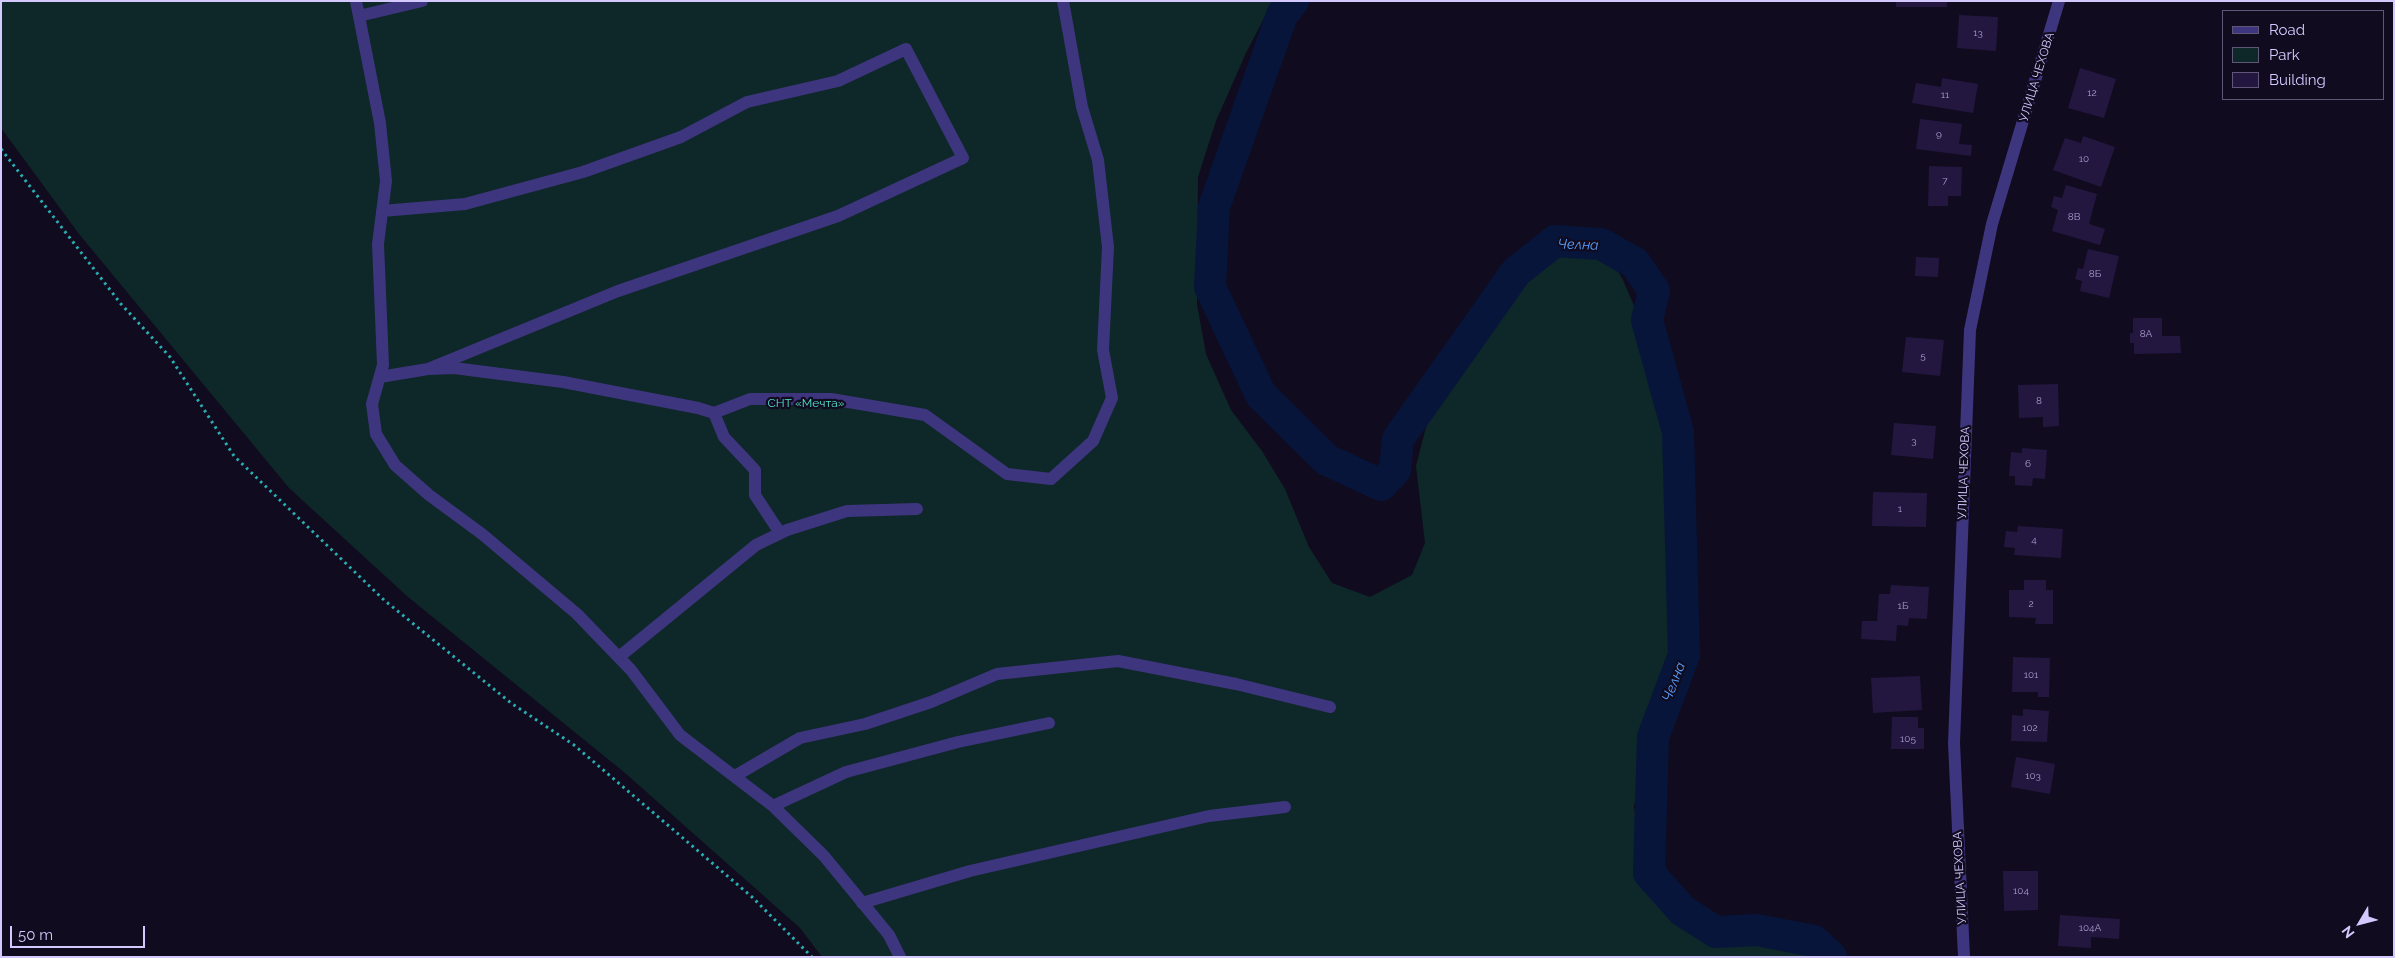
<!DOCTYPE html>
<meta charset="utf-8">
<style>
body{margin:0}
#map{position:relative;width:2395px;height:958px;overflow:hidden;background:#100b1e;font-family:Raleway,sans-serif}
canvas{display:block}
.frame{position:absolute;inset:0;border:2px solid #d4c9ff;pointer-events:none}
.legend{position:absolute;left:2222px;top:10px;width:162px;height:90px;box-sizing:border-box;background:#100b1e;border:1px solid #5e5778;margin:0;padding:6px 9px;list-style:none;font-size:15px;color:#d4c9ff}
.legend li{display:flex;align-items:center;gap:10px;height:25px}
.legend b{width:25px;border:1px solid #5e5778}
.north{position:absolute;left:2335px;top:898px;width:50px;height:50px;-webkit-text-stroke:4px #100b1e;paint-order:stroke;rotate:233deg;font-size:14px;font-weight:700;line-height:20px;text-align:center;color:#d4c9ff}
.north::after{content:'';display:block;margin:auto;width:18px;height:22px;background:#d4c9ff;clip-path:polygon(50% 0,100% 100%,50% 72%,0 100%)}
.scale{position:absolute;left:10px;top:926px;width:135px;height:22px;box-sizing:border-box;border:2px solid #d4c9ff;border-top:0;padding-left:6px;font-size:15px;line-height:18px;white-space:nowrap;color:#d4c9ff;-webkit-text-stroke:4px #100b1e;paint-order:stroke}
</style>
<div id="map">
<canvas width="2395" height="958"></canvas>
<div class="frame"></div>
<ul class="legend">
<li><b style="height:6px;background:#3e357f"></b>Road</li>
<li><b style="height:14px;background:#0e2728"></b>Park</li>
<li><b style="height:14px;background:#231740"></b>Building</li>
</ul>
<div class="north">N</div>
<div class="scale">50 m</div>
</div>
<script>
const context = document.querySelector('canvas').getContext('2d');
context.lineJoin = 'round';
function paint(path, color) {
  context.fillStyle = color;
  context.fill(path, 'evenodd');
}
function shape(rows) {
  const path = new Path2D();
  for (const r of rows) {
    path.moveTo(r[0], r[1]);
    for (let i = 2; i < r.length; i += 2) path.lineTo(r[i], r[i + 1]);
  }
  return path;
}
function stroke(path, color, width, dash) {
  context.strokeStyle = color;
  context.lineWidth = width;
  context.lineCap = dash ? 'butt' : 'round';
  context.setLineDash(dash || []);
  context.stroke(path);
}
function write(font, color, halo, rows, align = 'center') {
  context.font = font + ' Raleway,sans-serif';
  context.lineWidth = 4.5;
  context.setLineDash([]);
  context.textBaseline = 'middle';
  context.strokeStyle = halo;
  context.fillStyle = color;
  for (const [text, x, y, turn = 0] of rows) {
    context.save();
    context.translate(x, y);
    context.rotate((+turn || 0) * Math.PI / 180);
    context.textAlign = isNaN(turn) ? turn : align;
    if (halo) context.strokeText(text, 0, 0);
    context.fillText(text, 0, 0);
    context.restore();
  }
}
const green = shape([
 [1,1,1273,1,1246,53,1216,121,1198,177,1197,304,1206,354,1231,410,1262,451,1285,489,1309,547,1332,583,1370,597,1412,575,1425,543,1416,466,1432,403,1449,350,1465,325,1497,293,1527,253,1542,241,1569,235,1605,249,1623,280,1648,338,1673,442,1679,582,1662,697,1634,806,1639,849,1658,875,1695,909,1717,923,1800,927,1826,946,1834,957,822,957,800,928,625,773,408,597,289,488,79,234,1,128]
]);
const river = shape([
 [1293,1,1282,15,1214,207,1210,287,1261,395,1327,460,1381,485,1395,470,1398,439,1516,272,1555,241,1601,244,1635,263,1654,291,1647,320,1678,432,1684,655,1653,737,1649,873,1683,911,1716,932,1757,930,1814,941,1831,957]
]);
const building = shape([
 [1896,1,1947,1,1947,7,1896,7],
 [1959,15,1998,17,1996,51,1957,48],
 [2080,68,2116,79,2104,118,2068,108],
 [1942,78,1978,84,1973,113,1912,103,1916,83,1941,87],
 [1920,119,1962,124,1959,144,1972,145,1971,156,1916,149],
 [2083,136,2115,147,2101,187,2053,170,2065,138,2081,143],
 [1929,166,1962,167,1961,196,1948,196,1948,206,1928,206],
 [2066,185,2097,194,2089,224,2105,229,2100,245,2052,231,2058,210,2051,207,2054,196,2062,198],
 [2088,249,2119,256,2109,298,2080,291,2082,281,2075,279,2078,268,2083,269],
 [1916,257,1939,258,1938,277,1915,276],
 [2133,318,2162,318,2162,336,2180,336,2181,353,2134,354,2134,343,2130,343,2130,333,2133,333],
 [1906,337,1944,340,1940,376,1902,372],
 [2058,384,2059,426,2043,427,2043,417,2019,418,2018,385],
 [1894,423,1936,426,1933,459,1891,455],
 [2022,448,2047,450,2045,479,2033,478,2032,486,2015,485,2015,476,2009,476,2011,452,2022,453],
 [1873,492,1927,493,1926,527,1872,526],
 [2018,526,2063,529,2061,558,2014,555,2015,548,2004,547,2006,531,2017,532],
 [2024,580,2046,580,2046,590,2053,590,2053,624,2035,624,2036,618,2009,617,2009,590,2024,590],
 [1891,585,1929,587,1927,619,1909,618,1908,626,1897,625,1896,641,1861,639,1862,621,1877,621,1879,594,1890,594],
 [2013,657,2050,658,2049,697,2038,697,2038,692,2012,692],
 [1920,676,1922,710,1873,713,1871,678],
 [2023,709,2049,711,2047,742,2011,741,2012,715,2023,716],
 [1892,717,1918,717,1918,728,1924,728,1924,749,1891,749],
 [2016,757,2055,764,2050,794,2011,787],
 [2003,871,2038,871,2038,910,2004,911],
 [2060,915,2120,919,2119,939,2091,937,2091,948,2058,946]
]);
const path = shape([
 [1,149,121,304,170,357,234,456,384,600,511,703,574,745,752,897,812,957]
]);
const minor = shape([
 [356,1,380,123,386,181,378,244,383,365,372,404,376,434,395,465,429,495,482,534,577,614,631,670,680,735,773,806,824,856,889,935,900,957],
 [359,16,422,1],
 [382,211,465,204,583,172,681,137,747,102,838,81,906,49,963,158,838,216,618,291,428,369],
 [380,377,428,369,454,368,563,382,698,408,714,413,724,437,755,470,755,495,780,533],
 [714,413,750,399,831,399,925,415,1007,474,1051,479,1093,441,1112,398,1103,350,1108,247,1098,160,1082,107,1063,1],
 [619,657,756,545,787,530,847,511,917,509],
 [735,776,800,738,865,724,931,702,997,674,1118,661,1236,684,1330,707],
 [773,806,846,772,958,742,1049,723],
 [862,903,970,871,1209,816,1285,807],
 [1964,957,1954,743,1970,330,1992,224,2059,1]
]);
const numberNames = [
 ["13",1978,33],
 ["12",2092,93],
 ["11",1945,95],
 ["9",1939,134],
 ["10",2084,159],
 ["7",1945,181],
 ["8В",2074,217],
 ["8Б",2095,274],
 ["8А",2146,334],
 ["5",1923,356],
 ["8",2039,401],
 ["3",1914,441],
 ["6",2028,464],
 ["1",1900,509],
 ["4",2034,540],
 ["2",2031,604],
 ["1Б",1903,606],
 ["101",2031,675],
 ["102",2030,728],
 ["105",1908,739],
 ["103",2033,776],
 ["104",2021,891],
 ["104А",2090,928]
];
const streetNames = [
 ["УЛИЦА ЧЕХОВА",2037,77,-73],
 ["УЛИЦА ЧЕХОВА",1964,473,-88],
 ["УЛИЦА ЧЕХОВА",1960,878,-93]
];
const parkNames = [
 ["СНТ «Мечта»",806,403]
];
const waterNames = [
 ["Челна",1578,245,2],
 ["Челна",1674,682,-69]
];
paint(green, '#0e2728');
stroke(river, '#07153b', 32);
paint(building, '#231740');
stroke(path, '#29aeb2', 3, [2.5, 4]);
stroke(minor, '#3e357f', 12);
write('10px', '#a89ccf', null, numberNames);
write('12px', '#d4c9ff', '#100b1e', streetNames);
write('12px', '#52e2cb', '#100b1e', parkNames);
write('italic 14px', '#57a1ff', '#100b1e', waterNames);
</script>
